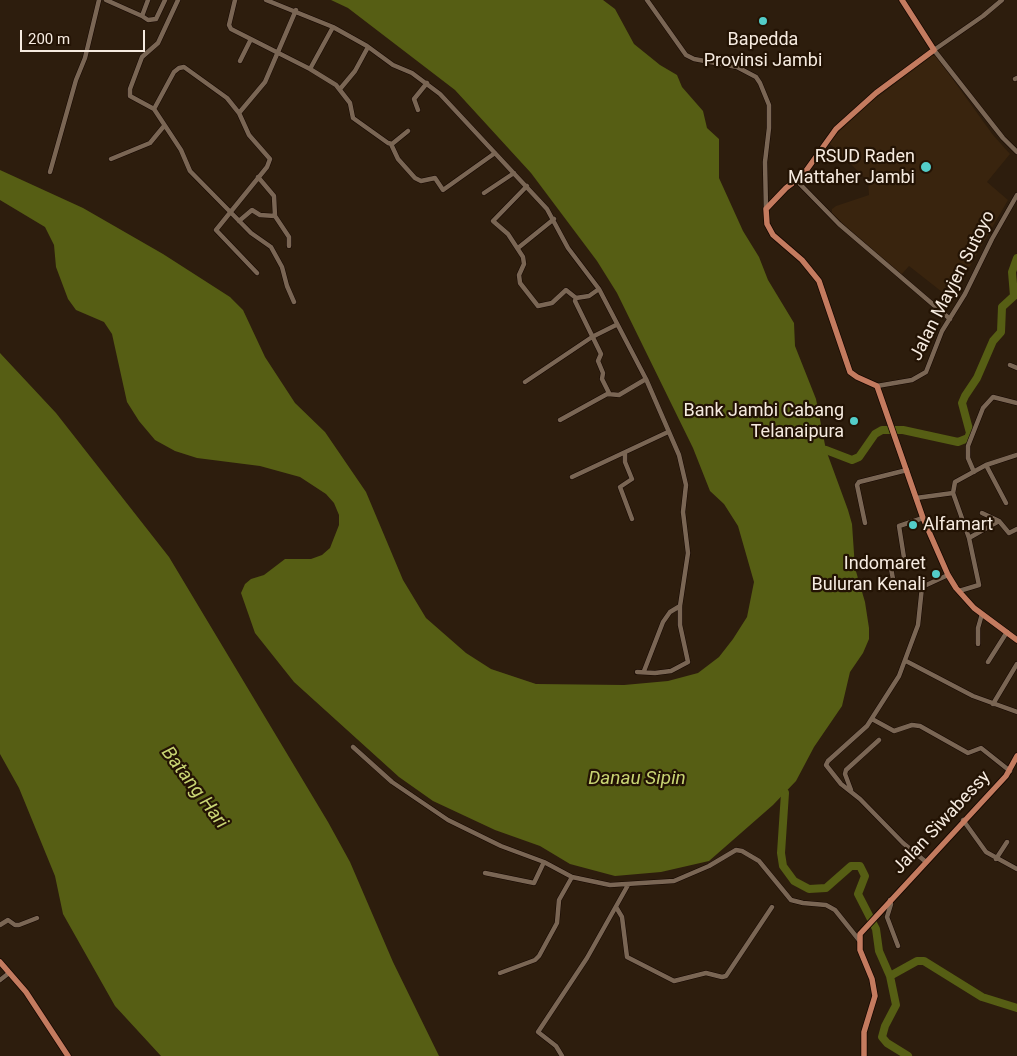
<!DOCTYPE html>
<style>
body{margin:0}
#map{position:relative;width:1017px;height:1056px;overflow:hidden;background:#2d1d0d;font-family:Roboto,sans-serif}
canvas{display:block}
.scale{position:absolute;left:20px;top:30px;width:125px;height:22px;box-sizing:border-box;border:2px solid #f6ebe0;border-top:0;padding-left:6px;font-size:15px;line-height:18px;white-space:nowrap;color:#f6ebe0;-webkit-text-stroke:4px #231304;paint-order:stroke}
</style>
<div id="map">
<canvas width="1017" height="1056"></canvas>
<div class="scale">200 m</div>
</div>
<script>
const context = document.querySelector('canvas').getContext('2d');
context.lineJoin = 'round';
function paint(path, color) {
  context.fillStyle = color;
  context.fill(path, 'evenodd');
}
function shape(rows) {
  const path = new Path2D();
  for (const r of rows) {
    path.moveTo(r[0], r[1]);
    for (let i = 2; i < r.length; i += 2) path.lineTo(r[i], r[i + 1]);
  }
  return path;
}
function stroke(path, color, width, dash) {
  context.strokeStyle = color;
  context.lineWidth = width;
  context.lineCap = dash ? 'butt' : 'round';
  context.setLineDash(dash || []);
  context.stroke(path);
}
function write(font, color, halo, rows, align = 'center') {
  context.font = font + ' Roboto,sans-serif';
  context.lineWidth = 4.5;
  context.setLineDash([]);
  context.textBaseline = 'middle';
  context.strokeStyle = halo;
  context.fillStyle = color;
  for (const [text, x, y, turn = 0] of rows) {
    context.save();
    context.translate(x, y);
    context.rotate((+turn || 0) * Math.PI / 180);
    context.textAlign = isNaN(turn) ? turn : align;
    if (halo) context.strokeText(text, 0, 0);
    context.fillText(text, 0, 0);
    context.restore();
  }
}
const built = shape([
 [932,56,936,56,993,135,1010,154,987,182,1008,200,951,299,909,266,901,275,832,214,832,209,836,206,869,195,868,181,828,142,871,102]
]);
const water = shape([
 [331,0,603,0,615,9,634,44,660,65,677,75,682,87,703,111,707,128,719,139,719,178,743,231,759,257,768,280,794,323,795,346,816,399,826,450,848,510,852,524,855,568,865,602,869,628,869,639,863,653,850,672,842,706,814,747,796,781,773,805,709,861,661,872,615,876,570,864,540,846,495,830,433,801,399,777,294,682,255,633,241,593,245,584,251,579,264,575,285,559,311,559,322,555,330,548,339,525,339,515,334,503,326,494,300,477,260,466,197,458,175,451,155,440,139,421,127,402,112,334,104,322,76,310,68,299,56,267,54,245,45,227,0,200,0,170,83,208,163,254,230,297,243,310,265,357,295,403,325,432,366,492,403,580,426,618,466,653,491,669,536,684,624,685,668,681,698,673,719,657,733,639,747,617,754,582,738,526,724,504,710,491,693,448,617,293,597,261,531,173,455,90,348,8],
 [0,353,56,413,169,557,328,822,350,862,393,962,439,1056,161,1056,115,1006,63,914,55,876,19,788,0,754]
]);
const river = shape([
 [826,450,852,460,859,457,875,434,882,430,903,430,958,442,968,438,970,433,962,403,965,396,977,378,993,341,1001,332,1002,307,1014,296,1012,272,1017,258],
 [785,793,781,853,783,866,794,881,809,889,826,888,851,866,860,866,865,876,858,894,876,929,879,951,890,976,896,1005,885,1026,882,1037,887,1043,908,1056],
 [890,976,917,961,924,961,982,997,1017,1008]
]);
const minor = shape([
 [106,0,142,16,148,0],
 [178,0,158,43,142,57,130,89,130,96,154,109,181,150,190,171,251,233,271,247,282,267,287,286,294,302],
 [235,0,229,25,231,29,310,69,336,85,350,103,353,118,388,143,392,144,408,131],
 [266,0,333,27,367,46,393,65,412,73,440,94,547,209,568,248,599,289,646,379,679,455,686,485,683,512,688,553,680,606,680,625,688,662,671,671,655,673,637,672],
 [647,0,686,55,694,59,737,67,756,77,760,83,769,105,769,128,765,162,766,209],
 [1002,0,983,16,934,50,1003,138,1017,152],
 [142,16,148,20,156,19,165,0],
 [240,61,251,39],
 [310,69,333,27],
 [1015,79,1017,78],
 [340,89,355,71,368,47],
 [154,109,174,72,179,68,184,67,227,98,239,113,249,135,270,159,267,167,216,230,257,273],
 [418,110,414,99,427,83],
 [239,113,265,82,296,10],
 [391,144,398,159,415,178,421,181,435,178,443,190,495,153],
 [111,159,150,143,164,126],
 [50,172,76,80,85,58,99,0],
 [258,177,274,196,275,216,289,237,289,246],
 [796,180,839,224,950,319],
 [527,186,493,221,508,234,523,257,524,264,519,275,520,283,538,306,552,303,566,290,576,298],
 [484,193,514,173],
 [239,221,252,210,260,215,275,216],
 [518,248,554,219],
 [1010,365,1017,368],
 [525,382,592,337,616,325],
 [877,386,912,380,926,372,942,331,965,294,992,239,1017,195],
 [608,394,619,395,646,379],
 [560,420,609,393,602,379,603,373,598,361,601,354,575,301,576,298,589,296,599,289],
 [625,454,625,462,632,479,620,487,632,519],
 [986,465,1006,503],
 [974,472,968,458,968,446,983,408,993,397,1017,403],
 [572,477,668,432],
 [953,493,969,538,979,585,959,591],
 [916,498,953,493,955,482,986,465,1017,455],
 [982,513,999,521,1009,533,1017,529],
 [865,523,857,485,859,482,907,470],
 [969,538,999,521],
 [894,585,891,568,903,567,905,564,899,526,923,518],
 [978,644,978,628,982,614],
 [906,661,973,696,1017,712],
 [988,662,1007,632],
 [644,671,663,622,670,612,680,606],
 [993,704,1017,664],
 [872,719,894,731,912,725,920,726,968,753,981,748,1010,771],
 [353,747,392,782,448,820,501,846,544,862,572,877,610,885,674,881,709,866,736,850,742,851,759,861,791,900,803,903,826,905,835,910,859,940],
 [851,790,845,774,846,770,879,740],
 [963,820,986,852,1017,869],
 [996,859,1007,842],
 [926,862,903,843,860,799,841,784,826,765,828,761,867,726,899,676,918,625,922,587,948,575],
 [485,873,534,883,544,862],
 [890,900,891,904,887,917,898,946],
 [616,907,622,917,627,957,674,981,706,973,722,977,726,976,772,907],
 [0,925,8,920,15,925,19,925,37,918],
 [500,973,535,960,539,956,557,923,559,900,572,877],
 [0,980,9,973],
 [562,1056,556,1046,538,1032,587,958,628,885]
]);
const major = shape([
 [902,0,934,50,876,93,836,129,803,175,786,188,766,209,767,224,773,235,802,260,819,281,850,372,857,377,877,386,923,518,948,575,956,588,974,608,1017,640],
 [0,962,26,992,68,1056],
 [864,1056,864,1032,875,996,872,979,860,950,860,934,1006,776,1017,756]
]);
const markers = [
 [763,21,5,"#53cdc9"],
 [926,167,6,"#53cdc9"],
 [854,421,5,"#53cdc9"],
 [913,525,5,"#53cdc9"],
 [936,574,5,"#53cdc9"]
];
const poiNames = [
 ["Bapedda",763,40,"center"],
 ["Provinsi Jambi",763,61,"center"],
 ["RSUD Raden",915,157],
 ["Mattaher Jambi",915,178],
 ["Bank Jambi Cabang",844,411],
 ["Telanaipura",844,432],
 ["Alfamart",923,525,"left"],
 ["Indomaret",926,564],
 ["Buluran Kenali",926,585]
];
const streetNames = [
 ["Jalan Mayjen Sutoyo",953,286,-63],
 ["Jalan Siwabessy",942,823,-47]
];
const waterNames = [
 ["Danau Sipin",637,779],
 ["Batang Hari",194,788,53]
];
paint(built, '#39240e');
paint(water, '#565e14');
stroke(river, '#565e14', 8);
stroke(minor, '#150700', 5.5);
stroke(major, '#150700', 7);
stroke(minor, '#7a6654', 4.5);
stroke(major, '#c47b5f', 5.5);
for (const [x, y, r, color] of markers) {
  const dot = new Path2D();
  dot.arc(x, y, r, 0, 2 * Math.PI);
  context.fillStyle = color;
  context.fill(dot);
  stroke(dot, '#231304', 2);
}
write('18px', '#f6ebe0', '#231304', poiNames, 'right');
write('18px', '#f6ebe0', '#231304', streetNames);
write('italic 19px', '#c9d573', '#231304', waterNames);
</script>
